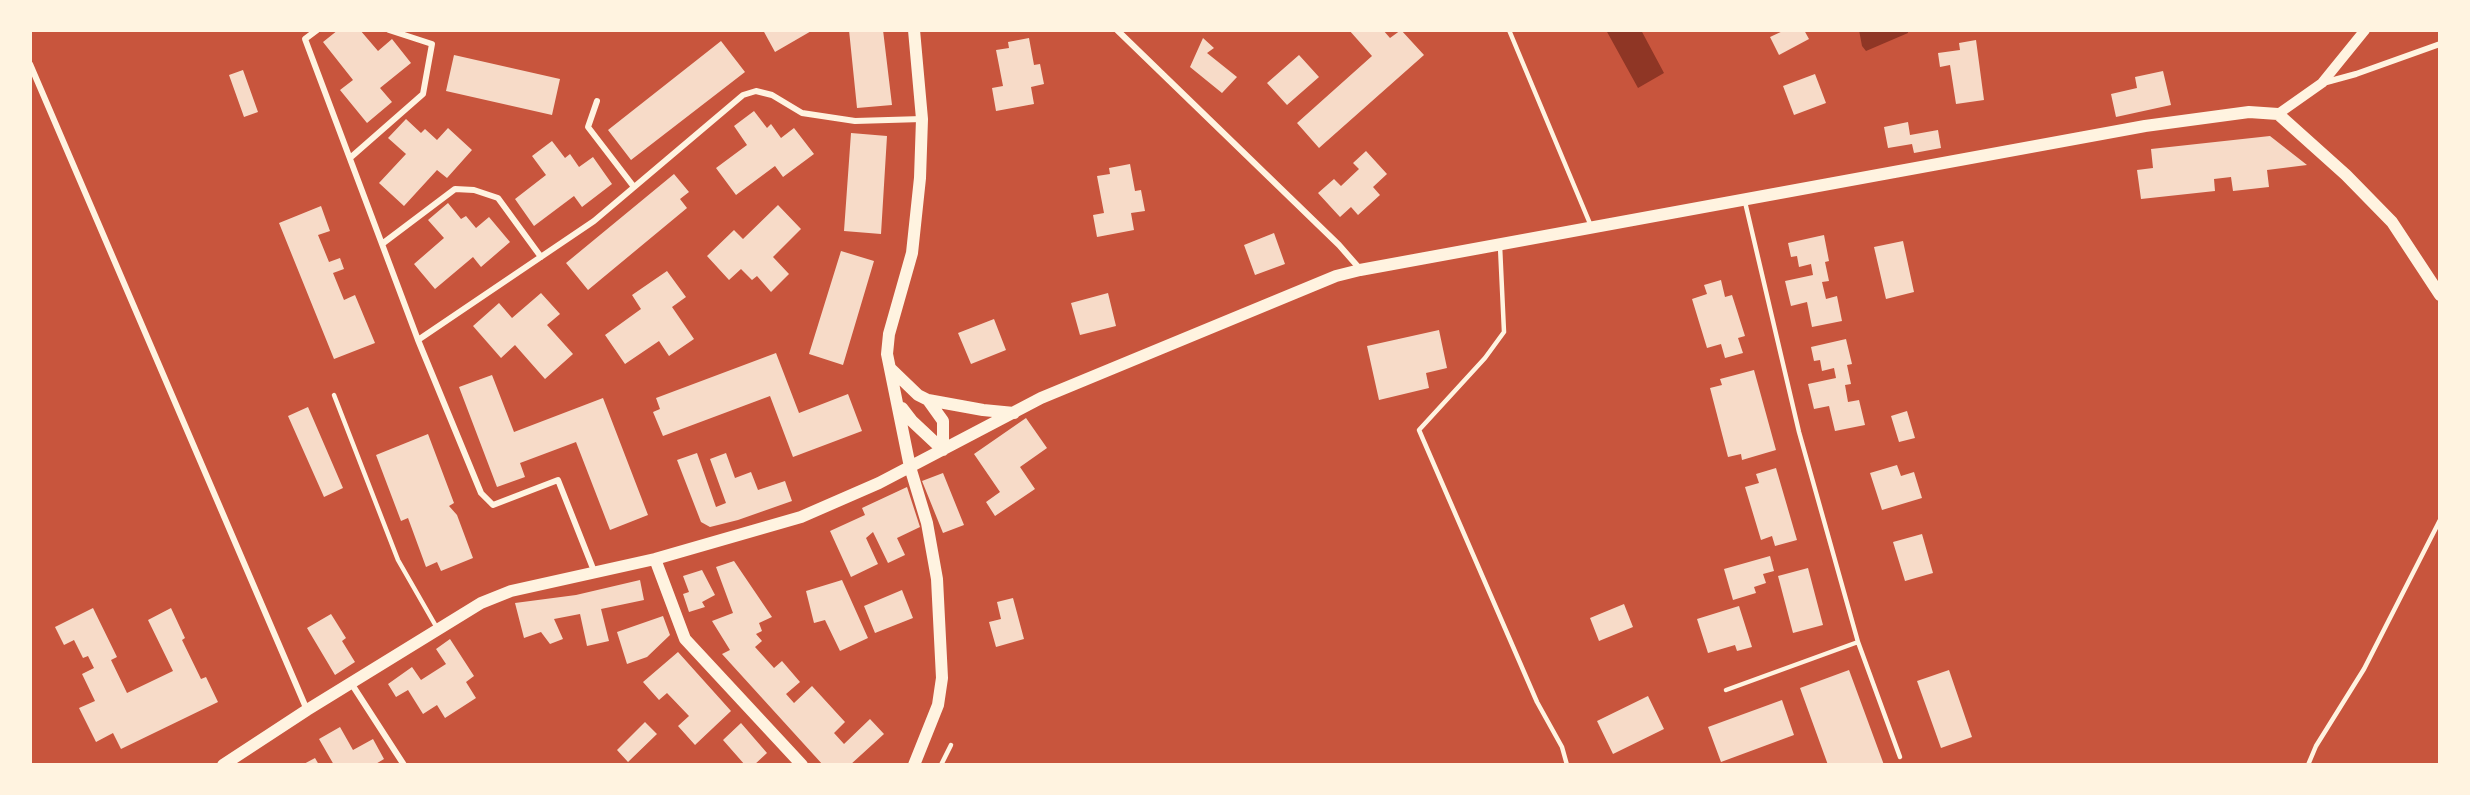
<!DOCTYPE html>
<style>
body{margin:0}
#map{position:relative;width:2470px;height:795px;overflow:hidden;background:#c8553d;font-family:"Alegreya Sans",sans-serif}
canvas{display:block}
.frame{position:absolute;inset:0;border:32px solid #fff3e0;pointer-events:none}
</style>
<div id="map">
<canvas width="2470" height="795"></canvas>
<div class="frame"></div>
</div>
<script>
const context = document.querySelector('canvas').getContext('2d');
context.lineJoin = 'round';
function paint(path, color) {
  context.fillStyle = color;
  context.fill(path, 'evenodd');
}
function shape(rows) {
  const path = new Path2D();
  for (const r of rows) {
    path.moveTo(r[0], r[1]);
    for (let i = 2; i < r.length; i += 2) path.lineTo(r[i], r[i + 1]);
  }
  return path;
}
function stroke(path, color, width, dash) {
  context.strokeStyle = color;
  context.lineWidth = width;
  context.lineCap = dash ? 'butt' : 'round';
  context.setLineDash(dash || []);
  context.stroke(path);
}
const water = shape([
 [1606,30,1641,30,1664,73,1638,88],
 [1859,30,1908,30,1908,33,1866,51,1862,46]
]);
const building = shape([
 [338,30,360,30,378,51,392,39,411,63,380,88,392,102,367,123,340,90,353,80,323,42],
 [763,30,813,30,775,52],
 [849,30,883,30,892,105,857,108],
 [1349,30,1383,30,1390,38,1401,30,1424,55,1319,148,1297,123,1372,56],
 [1785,30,1804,30,1809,39,1779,55,1770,37],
 [1029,38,1034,65,1040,64,1044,84,1031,87,1034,104,996,111,992,88,1003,86,996,50,1009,48,1008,42],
 [1203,38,1214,48,1207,53,1237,77,1222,93,1190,67],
 [1976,40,1984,100,1956,104,1950,65,1940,67,1938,53,1960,50,1959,43],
 [721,41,745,72,631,160,608,130],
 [454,55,560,79,552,115,446,91],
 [1299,55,1319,77,1287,105,1267,83],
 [243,70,258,112,244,117,229,75],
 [2163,71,2171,105,2116,117,2111,94,2137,88,2135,77],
 [1815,74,1826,103,1794,115,1783,86],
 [754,111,767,128,771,124,781,138,794,128,814,154,783,177,775,166,736,195,716,168,747,145,734,126],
 [406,119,421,133,425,129,437,140,448,128,472,150,447,178,437,170,404,206,379,183,406,154,388,138],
 [1908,122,1910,135,1938,130,1941,148,1914,153,1912,144,1888,148,1884,127],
 [851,133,887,136,881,234,844,231],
 [2270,136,2307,165,2267,170,2269,187,2233,191,2231,177,2214,179,2215,191,2141,199,2137,170,2153,168,2151,149],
 [552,141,565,158,570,154,579,167,593,157,612,184,582,207,574,196,534,226,515,199,546,175,532,156],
 [1366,151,1387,174,1373,187,1380,195,1358,215,1351,207,1340,217,1318,193,1334,179,1341,186,1359,169,1353,163],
 [1130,164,1135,191,1141,190,1145,211,1131,213,1134,230,1097,237,1093,215,1104,213,1097,176,1110,174,1109,168],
 [674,174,689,192,680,199,687,208,588,290,566,263],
 [448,203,461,219,466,216,476,228,489,217,510,242,481,267,473,257,435,289,414,264,444,238,428,220],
 [778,205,801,229,773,257,789,274,771,292,757,276,752,280,741,269,729,280,707,256,734,230,743,239],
 [321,206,330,231,318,235,329,262,340,258,344,269,333,273,344,300,355,295,375,343,334,359,279,223],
 [1274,233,1285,264,1255,275,1244,245],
 [1824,235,1829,261,1825,262,1829,281,1822,282,1826,299,1837,296,1842,321,1812,327,1807,302,1791,306,1785,281,1813,275,1811,264,1799,267,1797,256,1791,257,1788,243],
 [1903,241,1914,292,1886,299,1874,247],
 [841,251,874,261,843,365,809,354],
 [667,271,686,297,672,307,694,339,669,356,659,341,625,364,605,335,641,309,632,295],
 [1721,280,1725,297,1732,295,1745,336,1738,338,1743,353,1725,358,1721,344,1707,348,1692,299,1707,294,1704,285],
 [541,293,560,314,547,325,573,354,545,379,515,345,501,358,473,326,499,303,512,318],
 [1108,293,1116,326,1080,335,1071,303],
 [994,319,1006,350,971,364,958,333],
 [1439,330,1447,368,1426,373,1429,388,1379,400,1367,346],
 [1846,339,1852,364,1847,365,1851,384,1845,385,1848,402,1859,400,1865,425,1835,431,1829,406,1814,409,1808,384,1836,378,1834,368,1822,371,1820,360,1814,361,1811,347],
 [776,353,799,413,848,394,862,431,793,457,770,396,663,436,653,412,660,409,656,398],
 [1754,370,1776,450,1742,460,1741,454,1728,457,1710,388,1722,385,1720,379],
 [492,375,514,432,603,398,648,515,610,530,576,442,520,463,525,477,497,487,459,387],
 [308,407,343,488,324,497,288,416],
 [1907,411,1915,438,1899,442,1891,416],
 [1026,418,1047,448,1020,467,1035,489,995,516,986,502,1000,492,974,454],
 [428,434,454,503,449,506,457,515,473,558,441,571,437,562,426,567,408,518,401,521,376,455],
 [697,453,716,507,726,503,710,459,726,453,735,478,751,472,758,490,785,481,792,501,738,520,710,527,701,522,677,460],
 [1897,465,1901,476,1914,472,1922,498,1882,510,1870,473],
 [1776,468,1797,540,1775,546,1772,536,1761,540,1745,487,1759,483,1756,474],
 [943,473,964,525,943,533,922,481],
 [907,487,920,527,897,538,905,555,888,563,873,532,866,538,878,564,851,577,830,531,865,515,862,508],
 [1922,534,1933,573,1905,581,1893,542],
 [1770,556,1774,571,1763,574,1766,583,1754,587,1756,593,1733,600,1724,569],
 [734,561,772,617,759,623,762,631,756,634,762,641,755,647,774,668,782,661,800,682,786,694,794,703,812,686,845,722,834,733,844,744,870,719,884,734,850,765,823,765,722,654,730,650,712,621,733,613,716,567],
 [1808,568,1823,625,1793,633,1778,576],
 [702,570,715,595,702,602,705,607,689,612,683,594,689,592,683,576],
 [640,580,644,600,601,609,609,641,587,646,580,614,554,619,563,639,550,644,541,632,524,638,515,603,576,595],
 [842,580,868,638,840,651,825,620,814,623,806,591],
 [902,590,913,618,875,633,864,606],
 [1013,598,1024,639,996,647,989,622,1001,619,997,602],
 [1624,604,1633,627,1599,641,1590,618],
 [1739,606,1752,647,1737,651,1735,645,1708,653,1697,619],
 [93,608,117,657,111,660,127,693,173,671,148,620,171,608,185,638,182,640,201,679,206,677,218,702,121,749,113,733,96,742,79,708,95,701,82,674,94,668,88,656,83,658,74,640,64,645,55,627],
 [331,614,346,638,342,641,355,662,335,675,307,628],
 [663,616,670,635,647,657,627,664,617,632],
 [450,639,474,676,466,682,476,698,445,718,437,705,423,714,408,690,396,697,388,684,412,667,421,680,446,664,436,649],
 [678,652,731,711,695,745,678,726,689,716,667,693,659,700,643,682],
 [1849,670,1884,765,1828,765,1800,688],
 [1949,670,1972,737,1941,748,1917,681],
 [1648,696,1664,729,1613,754,1597,721],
 [1782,700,1794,735,1721,762,1708,727],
 [645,722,657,734,628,762,617,750],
 [741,723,767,753,754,765,745,765,723,740],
 [340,727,353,750,373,739,384,759,374,765,334,765,319,739],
 [315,758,319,765,302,765]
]);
const service = shape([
 [1509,30,1591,226],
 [1745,202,1799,432,1858,642,1900,757],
 [1500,246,1504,332,1485,358,1419,430,1537,702,1562,747,1567,765],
 [334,395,398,560,437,628],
 [1726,690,1858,642],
 [941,765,951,745],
 [2308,765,2316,746,2364,669,2440,520]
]);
const minor = shape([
 [317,30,305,39,418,340,481,493,493,505,558,480,594,571],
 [1117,30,1339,245,1360,269],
 [30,64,307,710],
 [2323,83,2356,74,2440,44],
 [597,101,588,127,634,187],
 [350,158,423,94,432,44,389,30],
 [382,244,455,189,474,190,498,198,541,257],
 [418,340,594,221,743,95,756,91,772,95,802,113,855,121,922,119],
 [351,683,404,765]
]);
const tertiary = shape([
 [2278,114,2322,83,2365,30]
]);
const secondary = shape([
 [914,30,922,119,920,178,912,253,889,334,887,354,910,467,927,523,937,579,942,678,938,705,914,765],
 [891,369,918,395,928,400,983,410,1014,413],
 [928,400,943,421,943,450],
 [902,408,912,421,943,450],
 [655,559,685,639,802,765],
 [223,765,307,710,481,603,511,591,655,559,801,517,879,483,1041,398,1336,276,1360,270,2145,126,2249,112,2278,114,2346,175,2392,222,2440,295]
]);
paint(water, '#8f3625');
paint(building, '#f7dbc8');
stroke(service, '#fff3e0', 4.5);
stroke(minor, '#fff3e0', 6);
stroke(tertiary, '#fff3e0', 10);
stroke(secondary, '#fff3e0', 12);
</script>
